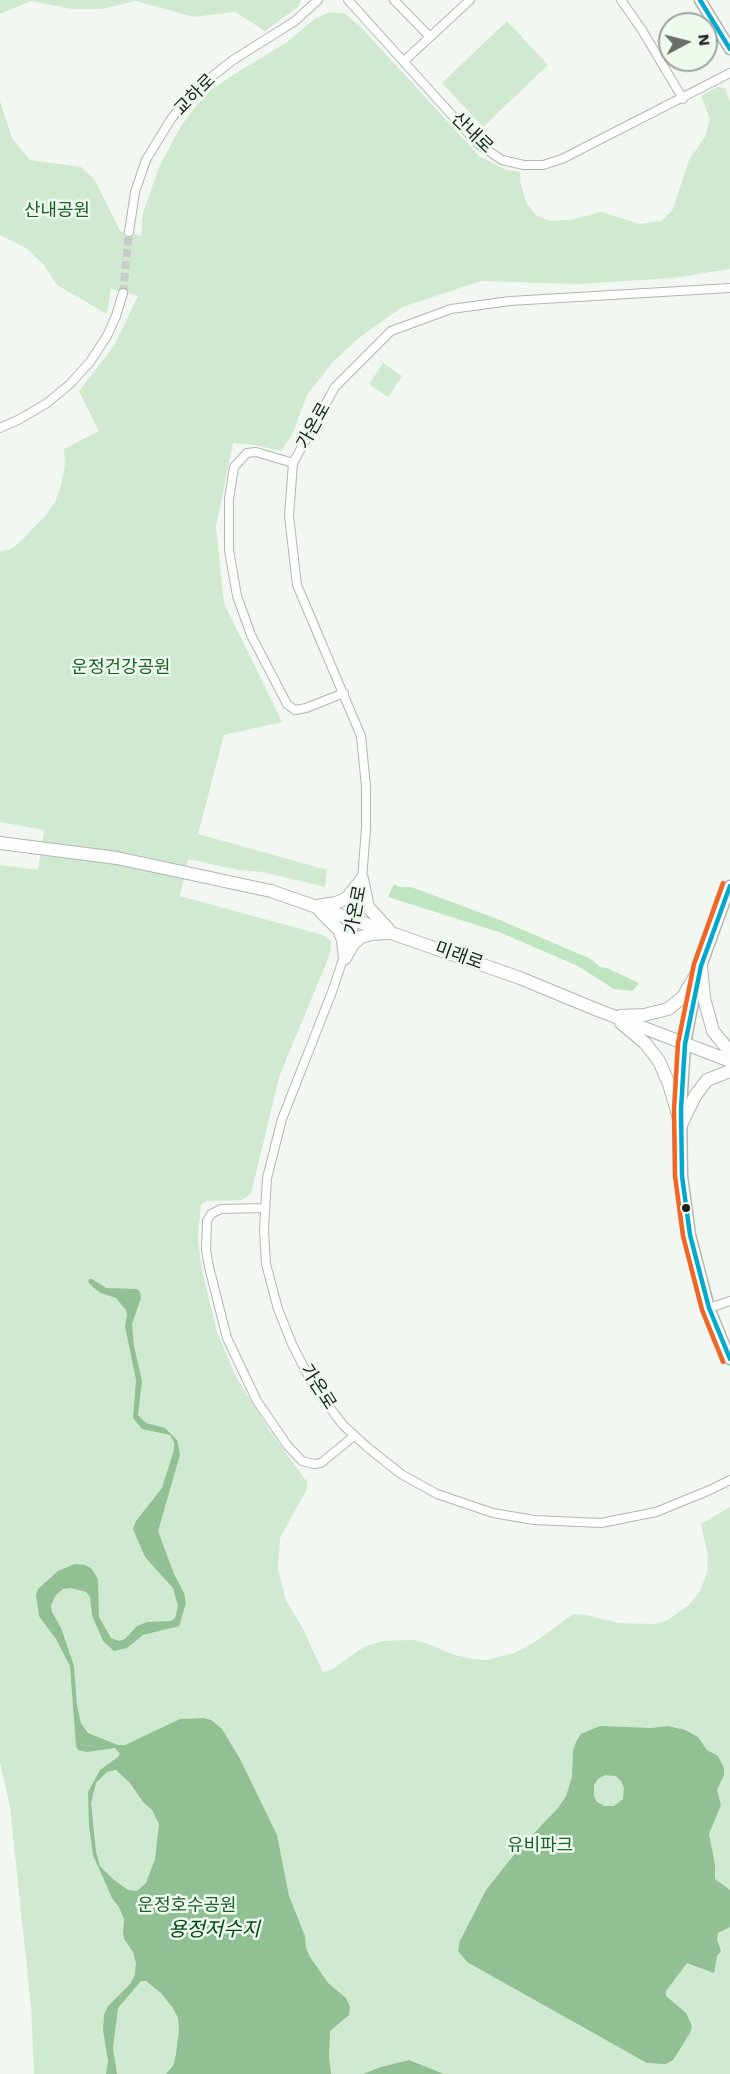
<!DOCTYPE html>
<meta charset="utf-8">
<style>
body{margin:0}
#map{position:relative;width:730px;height:2074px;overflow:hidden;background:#f2f7f2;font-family:"Work Sans",sans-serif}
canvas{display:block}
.north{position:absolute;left:658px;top:12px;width:60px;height:60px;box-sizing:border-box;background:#effaef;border:2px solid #9ba49b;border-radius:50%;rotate:83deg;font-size:16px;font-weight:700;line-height:24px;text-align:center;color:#1e221e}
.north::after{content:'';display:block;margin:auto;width:21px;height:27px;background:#686d68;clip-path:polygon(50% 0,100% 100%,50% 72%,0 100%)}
</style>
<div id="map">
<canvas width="730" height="2074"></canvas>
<div class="north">N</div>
</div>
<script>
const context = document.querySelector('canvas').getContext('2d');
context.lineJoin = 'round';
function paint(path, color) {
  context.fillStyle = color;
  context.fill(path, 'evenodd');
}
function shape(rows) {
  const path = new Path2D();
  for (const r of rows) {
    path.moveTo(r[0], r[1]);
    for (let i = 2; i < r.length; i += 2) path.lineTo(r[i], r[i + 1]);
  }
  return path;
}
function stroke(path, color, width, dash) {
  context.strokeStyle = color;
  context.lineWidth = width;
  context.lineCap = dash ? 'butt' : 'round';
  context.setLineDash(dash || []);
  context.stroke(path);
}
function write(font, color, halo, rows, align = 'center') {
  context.font = font + ' "Work Sans","Noto Sans KR",sans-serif';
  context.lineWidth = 5;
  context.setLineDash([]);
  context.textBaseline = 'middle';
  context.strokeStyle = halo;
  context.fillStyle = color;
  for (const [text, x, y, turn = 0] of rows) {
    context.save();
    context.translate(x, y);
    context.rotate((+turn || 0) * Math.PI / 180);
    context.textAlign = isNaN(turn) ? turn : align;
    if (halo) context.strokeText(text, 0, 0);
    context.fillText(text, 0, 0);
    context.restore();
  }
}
const green = shape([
 [0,0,301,0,298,7,265,31,235,12,194,17,135,1,102,9,72,9,31,1,0,14],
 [330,12,345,14,360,26,479,156,506,170,520,172,521,186,527,204,537,216,551,221,569,220,602,212,639,224,661,221,672,211,690,158,705,137,710,119,701,96,717,87,725,88,730,102,730,269,673,278,578,284,481,281,402,307,360,337,332,363,307,395,292,435,281,451,255,445,233,443,216,527,224,603,282,722,224,735,198,834,327,870,325,887,263,872,239,870,188,859,180,896,323,935,331,941,330,954,279,1077,251,1194,242,1200,207,1201,201,1204,198,1235,201,1266,217,1332,236,1377,269,1430,307,1482,307,1489,280,1538,278,1569,286,1600,303,1629,323,1672,331,1670,364,1647,382,1641,413,1640,426,1643,454,1655,474,1659,486,1660,514,1653,535,1642,573,1614,587,1615,618,1623,653,1624,666,1621,689,1605,700,1591,707,1573,708,1556,701,1524,730,1507,730,2074,34,2074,31,2007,10,1807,0,1763,0,865,38,870,44,830,0,822,0,551,11,549,20,542,46,515,55,502,61,486,65,464,64,449,99,431,79,391,114,346,138,296,111,289,107,314,57,285,44,265,26,248,0,235,0,101,12,138,30,160,81,167,94,179,120,231,141,236,143,213,160,165,181,126,196,106,211,90,233,75,287,42,316,18],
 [507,21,548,65,483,127,442,83],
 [383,363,402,376,388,397,369,384]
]);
const forest = shape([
 [394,884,399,887,411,887,500,920,591,959,600,967,607,968,639,983,633,991,614,989,578,966,499,932,388,897]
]);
const water = shape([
 [89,1279,92,1279,106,1288,137,1289,140,1292,141,1298,132,1324,134,1346,142,1381,138,1415,146,1423,165,1428,177,1440,180,1455,158,1531,174,1574,184,1593,186,1603,179,1626,143,1635,127,1648,114,1651,103,1641,92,1615,90,1597,86,1592,71,1588,63,1589,56,1595,51,1605,52,1612,61,1628,74,1666,77,1706,81,1723,88,1733,118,1745,125,1745,180,1719,204,1718,211,1720,222,1729,240,1759,277,1835,289,1896,305,1936,306,1948,310,1957,328,1983,346,1998,350,2007,349,2015,330,2031,329,2057,331,2074,166,2074,173,2066,176,2054,179,2030,178,2018,173,2008,161,1993,146,1981,141,1981,118,2008,113,2048,117,2074,106,2074,108,2061,103,2030,104,2015,108,2006,131,1983,135,1974,136,1963,133,1952,124,1939,123,1932,124,1919,119,1907,112,1898,93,1855,89,1826,88,1792,100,1770,118,1757,120,1754,115,1748,87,1752,78,1750,76,1746,70,1666,56,1639,39,1616,36,1595,38,1589,58,1571,75,1564,85,1565,91,1568,98,1579,99,1617,111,1638,119,1641,125,1639,137,1626,147,1622,171,1621,175,1618,178,1606,173,1588,145,1557,133,1529,136,1521,162,1488,174,1450,174,1442,170,1435,142,1429,133,1418,136,1380,125,1326,127,1315,126,1310,116,1298,101,1293,94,1288,88,1282],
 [116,1770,130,1783,143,1802,152,1810,159,1824,155,1859,146,1883,137,1891,128,1890,113,1879,100,1866,96,1852,91,1803,96,1783,107,1772],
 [600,1726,651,1728,668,1726,685,1730,698,1737,707,1750,718,1756,724,1768,724,1775,717,1790,721,1805,709,1834,715,1865,715,1879,730,1890,730,1927,718,1933,717,1940,721,1951,717,1956,714,1973,687,1963,666,1991,666,1996,686,2013,692,2026,690,2033,673,2060,666,2064,647,2063,467,1962,458,1951,460,1941,486,1890,517,1851,558,1808,566,1796,572,1777,573,1751,576,1742,581,1734],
 [605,1775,616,1776,621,1781,624,1788,623,1799,614,1806,604,1806,597,1802,594,1796,594,1785,598,1779],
 [409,2060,444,2074,363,2074,381,2067]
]);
const minorTunnel = shape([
 [123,293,129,232]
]);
const minor = shape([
 [348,0,478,144,502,160,524,165,543,165,562,159,730,73],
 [394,0,430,37],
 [621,0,642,30,683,99],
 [404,61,470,0],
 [129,232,135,192,146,160,171,119,196,89,233,60,295,21,318,0],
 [730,288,510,301,451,309,391,331,335,387,293,463,289,516,297,585,361,736,366,787,366,828,362,879,356,920,332,992,282,1119,267,1178,264,1230,266,1264,278,1309,292,1344,314,1387,343,1425,367,1447,401,1474,437,1494,493,1513,534,1520,601,1523,656,1512,710,1490,730,1480],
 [0,428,20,419,47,403,70,384,90,362,107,336,116,316,123,293],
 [293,463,256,452,247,453,234,467,229,499,229,550,237,596,251,635,287,704,295,710,306,708,344,693],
 [264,1208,221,1209,211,1214,207,1221,206,1250,209,1267,227,1338,257,1401,287,1445,302,1461,314,1464,321,1463,354,1436],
 [709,1308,730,1301]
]);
const tertiary = shape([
 [700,0,730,49],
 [730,886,701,966,691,1012,685,1044,681,1109,682,1176,690,1235,709,1308,730,1359]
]);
const secondary = shape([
 [0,843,117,858,271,891,520,978,595,1009,730,1061],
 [362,879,368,907,388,929],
 [317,906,336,903,347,898,362,879],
 [320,911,339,930,343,940,345,958],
 [345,958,353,944,361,937,372,934,387,933],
 [701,966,704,998,713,1031,730,1052],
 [620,1016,644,1015,668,1009,683,997,701,966],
 [621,1023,645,1043,659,1061,669,1084,681,1125],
 [681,1125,695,1096,707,1080,730,1071]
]);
const bus1 = shape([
 [700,0,730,49],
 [730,886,701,966,685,1044,681,1109,682,1176,690,1235,709,1308,730,1359]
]);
const bus2 = shape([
 [723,883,694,964,678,1043,674,1109,675,1176,683,1236,702,1310,723,1362]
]);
const markers = [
 [686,1208,5,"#1e221e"]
];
const streetNames = [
 ["교하로",195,95,-45],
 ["산내로",472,133,44],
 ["가온로",314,426,-61],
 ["가온로",356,910,-79],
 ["미래로",459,956,20],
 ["가온로",318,1387,57]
];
const parkNames = [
 ["산내공원",57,211],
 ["운정건강공원",121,668],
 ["유비파크",540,1846],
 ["운정호수공원",187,1906]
];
const waterNames = [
 ["용정저수지",214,1930]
];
paint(green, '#d0e9d1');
paint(forest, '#bee5c0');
paint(water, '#92c095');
stroke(minorTunnel, '#c8ccc8', 8, [8, 4]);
stroke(minor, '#b2b7b2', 10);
stroke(tertiary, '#b2b7b2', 13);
stroke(secondary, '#b2b7b2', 14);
stroke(minor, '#fdfefd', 8);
stroke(tertiary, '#fdfefd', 10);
stroke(secondary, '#fdfefd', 12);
stroke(bus1, '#00a9ce', 4.5);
stroke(bus2, '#f26522', 4.5);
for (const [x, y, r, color] of markers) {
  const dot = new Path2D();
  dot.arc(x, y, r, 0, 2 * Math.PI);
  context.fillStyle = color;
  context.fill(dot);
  stroke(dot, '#effaef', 2);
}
write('18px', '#1e221e', '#effaef', streetNames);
write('18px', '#1b5f25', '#effaef', parkNames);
write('italic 20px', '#004b10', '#effaef', waterNames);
</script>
